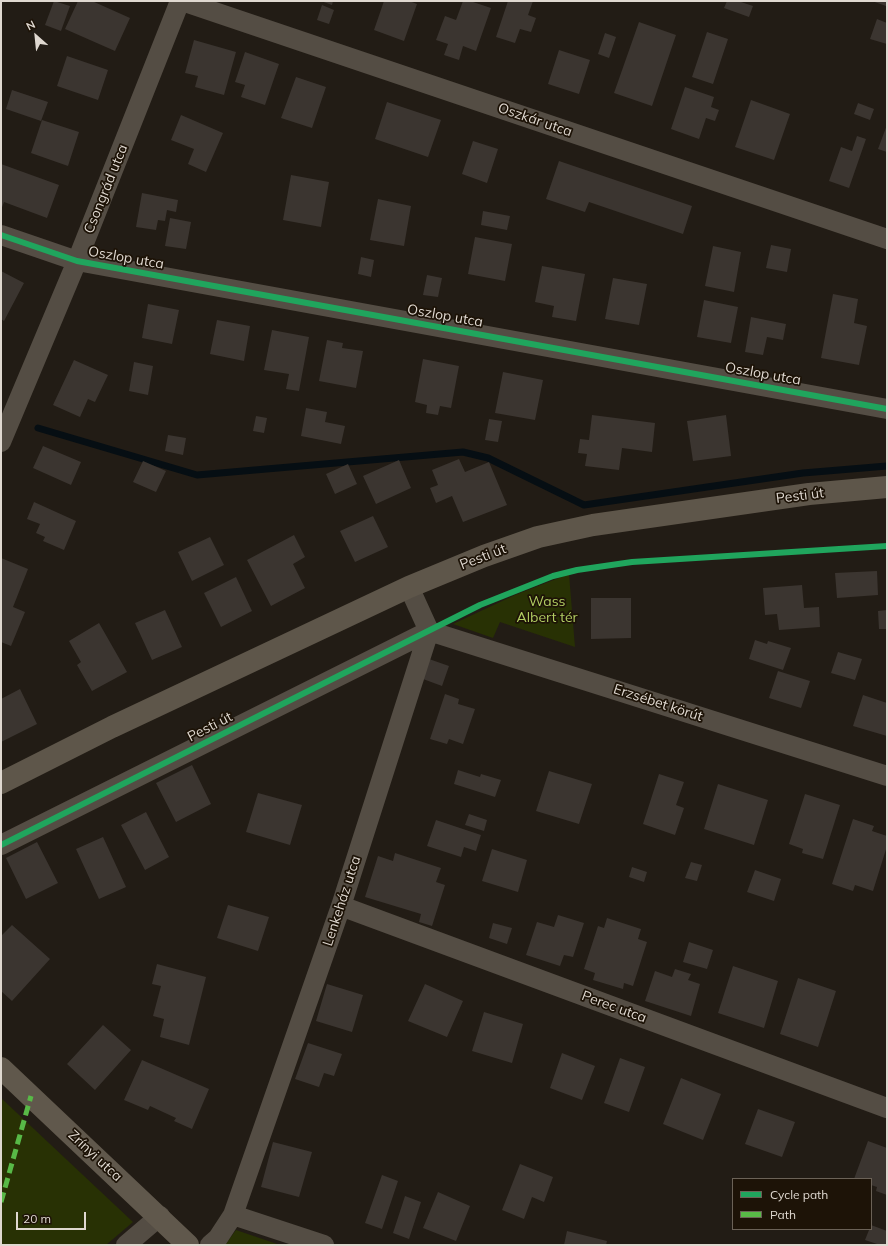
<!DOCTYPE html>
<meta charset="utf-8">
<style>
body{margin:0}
#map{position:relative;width:888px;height:1246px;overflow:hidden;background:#221c15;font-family:Mulish,sans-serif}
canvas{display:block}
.frame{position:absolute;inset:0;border:2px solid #dfd8d0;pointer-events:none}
.legend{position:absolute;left:732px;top:1178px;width:140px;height:52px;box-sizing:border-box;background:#1d1307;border:1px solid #6b6257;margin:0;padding:5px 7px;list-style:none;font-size:12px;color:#dfd8d0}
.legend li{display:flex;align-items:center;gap:8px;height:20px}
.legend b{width:20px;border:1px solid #6b6257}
.north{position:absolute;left:16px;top:16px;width:40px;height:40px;-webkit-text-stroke:3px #1d1307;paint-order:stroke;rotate:333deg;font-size:11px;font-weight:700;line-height:16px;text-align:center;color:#dfd8d0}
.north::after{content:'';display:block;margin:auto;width:14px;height:18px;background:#dfd8d0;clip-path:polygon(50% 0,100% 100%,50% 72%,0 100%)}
.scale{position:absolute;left:16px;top:1212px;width:70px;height:18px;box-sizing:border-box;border:2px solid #dfd8d0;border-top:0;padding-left:5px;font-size:12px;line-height:14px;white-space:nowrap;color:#dfd8d0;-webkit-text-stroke:3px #1d1307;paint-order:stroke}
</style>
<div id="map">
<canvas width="888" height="1246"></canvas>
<div class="frame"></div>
<ul class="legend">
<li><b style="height:5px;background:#20a55d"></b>Cycle path</li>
<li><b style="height:5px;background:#58b947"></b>Path</li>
</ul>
<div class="north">N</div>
<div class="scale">20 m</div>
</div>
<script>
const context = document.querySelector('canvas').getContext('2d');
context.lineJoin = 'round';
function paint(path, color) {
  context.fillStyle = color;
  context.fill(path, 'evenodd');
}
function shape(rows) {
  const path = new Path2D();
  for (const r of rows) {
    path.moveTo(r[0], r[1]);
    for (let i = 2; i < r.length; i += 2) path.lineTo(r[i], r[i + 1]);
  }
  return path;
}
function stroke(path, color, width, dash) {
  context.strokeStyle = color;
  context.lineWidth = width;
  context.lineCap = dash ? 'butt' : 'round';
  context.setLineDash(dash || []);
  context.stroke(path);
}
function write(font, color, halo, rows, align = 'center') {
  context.font = font + ' Mulish,sans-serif';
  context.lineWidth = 3.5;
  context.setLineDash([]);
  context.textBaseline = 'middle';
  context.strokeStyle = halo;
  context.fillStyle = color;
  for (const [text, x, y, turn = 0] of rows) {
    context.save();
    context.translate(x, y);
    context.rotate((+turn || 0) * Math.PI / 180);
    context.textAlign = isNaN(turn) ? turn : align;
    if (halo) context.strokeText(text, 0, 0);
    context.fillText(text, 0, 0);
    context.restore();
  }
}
const green = shape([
 [569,574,575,647,500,622,493,638,453,624,515,595],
 [1,1098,133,1222,106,1245,1,1245],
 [236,1230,280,1245,225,1245]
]);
const stream = shape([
 [38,428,197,475,463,452,488,458,584,505,803,473,887,466]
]);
const building = shape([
 [54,1,70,6,61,31,45,25],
 [78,1,92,1,130,18,115,51,65,29],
 [321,1,333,1,332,5],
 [384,1,409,1,417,4,404,41,374,30],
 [463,1,470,1,491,8,476,51,463,46,459,60,444,55,448,44,436,40,445,16,456,20],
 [508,1,533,1,528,15,536,18,531,32,520,29,515,43,496,37],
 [727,1,738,1,753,6,749,17,724,8],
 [872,1,887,1,887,4,886,6],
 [322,5,334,10,329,24,317,20],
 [877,19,887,23,887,44,870,39],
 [639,22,676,35,652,106,614,93],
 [707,32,728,39,713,84,692,77],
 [605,33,616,37,609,58,598,54],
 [194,40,236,52,224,95,195,87,198,76,185,73],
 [559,50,590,60,579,94,548,84],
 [245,52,279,64,265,105,241,97,245,85,235,82],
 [67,56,108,70,98,100,57,86],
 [296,77,326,87,312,128,281,118],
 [685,87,714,97,711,107,719,110,715,121,706,118,699,139,671,129],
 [12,90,48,102,41,121,6,109],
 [751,100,790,114,774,160,735,147],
 [387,102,441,120,428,157,375,139],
 [858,103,874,109,870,120,854,114],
 [181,115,223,133,206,172,188,164,194,149,171,140],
 [42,120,79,132,68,166,31,153],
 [887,125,887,152,878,149],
 [857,136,866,139,849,188,829,181,841,147,852,151],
 [473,141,498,149,487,183,462,174],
 [559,161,692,206,683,234,589,202,585,212,546,199],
 [1,164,59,185,47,218,4,202,1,210],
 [291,175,329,182,321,227,283,220],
 [142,193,178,200,176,212,167,210,165,221,158,220,156,230,136,227],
 [378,199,411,206,404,246,370,240],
 [483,211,510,216,507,230,481,225],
 [170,218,191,222,186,249,165,246],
 [475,237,512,244,505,281,468,274],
 [771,245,791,249,787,272,766,268],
 [713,246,741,252,734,292,705,286],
 [361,257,374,260,371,277,358,274],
 [542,266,585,274,576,321,552,317,554,306,535,302],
 [1,271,24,283,4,321,1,319],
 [427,275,442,278,438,297,423,295],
 [613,278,647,284,639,325,605,319],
 [833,294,858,299,854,323,867,326,859,365,821,358],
 [704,300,738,307,731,343,697,337],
 [148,304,179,310,172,344,142,338],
 [751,317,786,324,783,340,767,337,763,355,745,352],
 [217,320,250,326,244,361,210,354],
 [272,330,309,337,299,391,286,389,289,374,264,370],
 [327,340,343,343,342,348,363,351,356,388,319,381],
 [423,359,459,366,451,408,440,406,438,415,426,413,427,405,415,402],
 [74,360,108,375,95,402,88,399,80,417,53,405],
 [134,362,153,366,148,395,129,391],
 [503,372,543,380,535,420,495,413],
 [306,408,327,412,325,422,345,426,341,444,301,436],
 [592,415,655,423,652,452,622,448,619,470,585,466,587,454,578,453,580,439,589,440],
 [726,415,731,456,693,461,687,421],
 [256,416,267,418,264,433,253,431],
 [489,419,502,421,498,442,485,440],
 [168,435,186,438,183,455,165,451],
 [43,446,81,462,71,485,33,468],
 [459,459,465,472,489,462,507,505,463,522,452,496,436,503,430,488,438,485,432,470],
 [399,460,411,488,376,504,363,476],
 [143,461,166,471,156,492,133,482],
 [348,464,357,484,335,494,326,474],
 [34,502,76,521,64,550,43,541,45,537,36,533,40,524,27,519],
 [373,516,388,547,355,562,340,531],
 [294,535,305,557,293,564,305,588,271,606,247,560],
 [210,537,224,565,192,581,178,552],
 [1,558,28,569,13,607,25,612,11,646,1,642],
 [877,571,878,595,837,598,835,573],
 [236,577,252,611,221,627,204,593],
 [802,585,804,608,819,607,820,627,779,630,777,614,765,615,763,588],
 [591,598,631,598,631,638,591,639],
 [165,610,182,647,152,660,135,623],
 [887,610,887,629,879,629,878,611],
 [99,623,127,672,92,691,77,665,81,662,69,641],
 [755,640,767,644,768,641,791,648,783,670,749,659],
 [838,652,862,659,855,680,831,673],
 [429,659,449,666,442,686,423,679],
 [778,671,810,681,801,708,769,698],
 [20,689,37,724,1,742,1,699],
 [445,694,459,699,458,704,475,709,463,744,449,739,447,744,430,739],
 [863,695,887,703,887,736,853,726],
 [192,765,211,804,176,822,156,783],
 [458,770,480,777,481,774,501,780,495,797,454,784],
 [549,771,592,784,579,824,536,811],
 [659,774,684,782,676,805,684,808,675,835,643,824],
 [718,784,768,800,754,845,704,829],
 [258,793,302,805,290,845,246,832],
 [805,794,840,805,823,859,802,853,803,849,789,844],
 [146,812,169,857,145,870,121,825],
 [469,814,487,820,484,831,465,825],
 [853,819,874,826,872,831,887,836,887,846,873,891,855,885,853,891,832,884],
 [436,820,481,835,476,851,464,847,461,857,427,846],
 [103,837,126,887,99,899,76,849],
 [37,842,58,883,26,899,6,858],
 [492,849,527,860,518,892,482,881],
 [395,853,441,868,436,882,445,885,432,926,419,922,421,914,365,897,378,856,393,861],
 [691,862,702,865,697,881,685,878],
 [632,867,647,872,644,882,629,877],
 [755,870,781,879,774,901,747,892],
 [228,905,269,917,258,951,217,938],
 [558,915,584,923,573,957,564,955,560,966,526,955,537,922,554,927],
 [607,918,641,929,638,939,647,942,633,986,624,983,623,989,593,980,595,973,584,969,598,926,604,928],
 [493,923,512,928,507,944,489,938],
 [12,925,50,959,12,1001,1,991,1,936],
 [689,942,713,950,707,969,683,962],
 [157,964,206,977,189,1045,160,1037,164,1019,153,1016,161,986,152,984],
 [733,966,778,981,764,1028,718,1013],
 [675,969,691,974,688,980,700,984,691,1016,645,1001,655,971,672,977],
 [798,978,836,991,818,1047,780,1034],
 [327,984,363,995,352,1032,316,1021],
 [425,984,463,1001,447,1037,408,1021],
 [484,1012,523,1024,512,1063,472,1051],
 [103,1025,131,1050,95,1090,67,1064],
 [308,1043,342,1054,334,1076,324,1073,319,1087,295,1079],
 [562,1053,595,1066,582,1100,550,1088],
 [620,1058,645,1067,629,1112,604,1103],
 [142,1060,209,1089,192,1129,174,1121,176,1118,150,1106,148,1110,124,1100],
 [681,1078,721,1094,703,1140,663,1124],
 [758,1109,795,1122,782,1157,745,1144],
 [868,1141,887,1148,887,1195,876,1191,877,1187,871,1185,871,1179,854,1179],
 [273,1142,312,1152,299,1197,261,1187],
 [520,1164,553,1177,544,1202,532,1197,524,1219,502,1210],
 [382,1175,398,1181,382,1229,365,1223],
 [438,1192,470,1206,456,1241,423,1228],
 [405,1196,421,1202,409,1239,393,1233],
 [871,1225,887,1231,887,1245,880,1245,865,1240],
 [567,1231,607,1241,606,1245,564,1245]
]);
const street = shape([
 [182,1,887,239],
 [1,235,77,261,887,409],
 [1,442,77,261,180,1],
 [1,845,429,631,887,776],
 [341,906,887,1108],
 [233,1215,324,1245],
 [126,1245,160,1216],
 [210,1245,218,1238,233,1215,341,906,429,631,409,587]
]);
const secondary = shape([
 [1,1068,188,1245]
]);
const primary = shape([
 [1,783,112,727,409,587,484,556,538,537,593,525,809,494,887,487]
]);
const quiet = shape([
 [1,1202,31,1096]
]);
const cycleway = shape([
 [1,235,77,261,887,409],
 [1,845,480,605,553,576,577,570,632,562,887,546]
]);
const streetNames = [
 ["Oszkár utca",535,120,19],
 ["Csongrád utca",106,189,-68],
 ["Oszlop utca",126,258,10],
 ["Oszlop utca",445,316,10],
 ["Oszlop utca",763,374,10],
 ["Pesti út",800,496,-7],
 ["Pesti út",483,557,-21],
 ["Erzsébet körút",658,703,18],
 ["Pesti út",210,727,-27],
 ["Lenkeház utca",342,901,-72],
 ["Perec utca",614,1007,20],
 ["Zrínyi utca",95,1156,43]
];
const parkNames = [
 ["Wass",547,602],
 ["Albert tér",547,618]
];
paint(green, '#283104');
stroke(stream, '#060e13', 7);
paint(building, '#3b3530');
stroke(street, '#544d44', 20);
stroke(secondary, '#60584c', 22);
stroke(primary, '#5e564a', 22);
stroke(quiet, '#58b947', 5, [10, 5]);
stroke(cycleway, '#20a55d', 6);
write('14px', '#dfd8d0', '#1d1307', streetNames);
write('14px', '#b1cd62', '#1d1307', parkNames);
</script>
